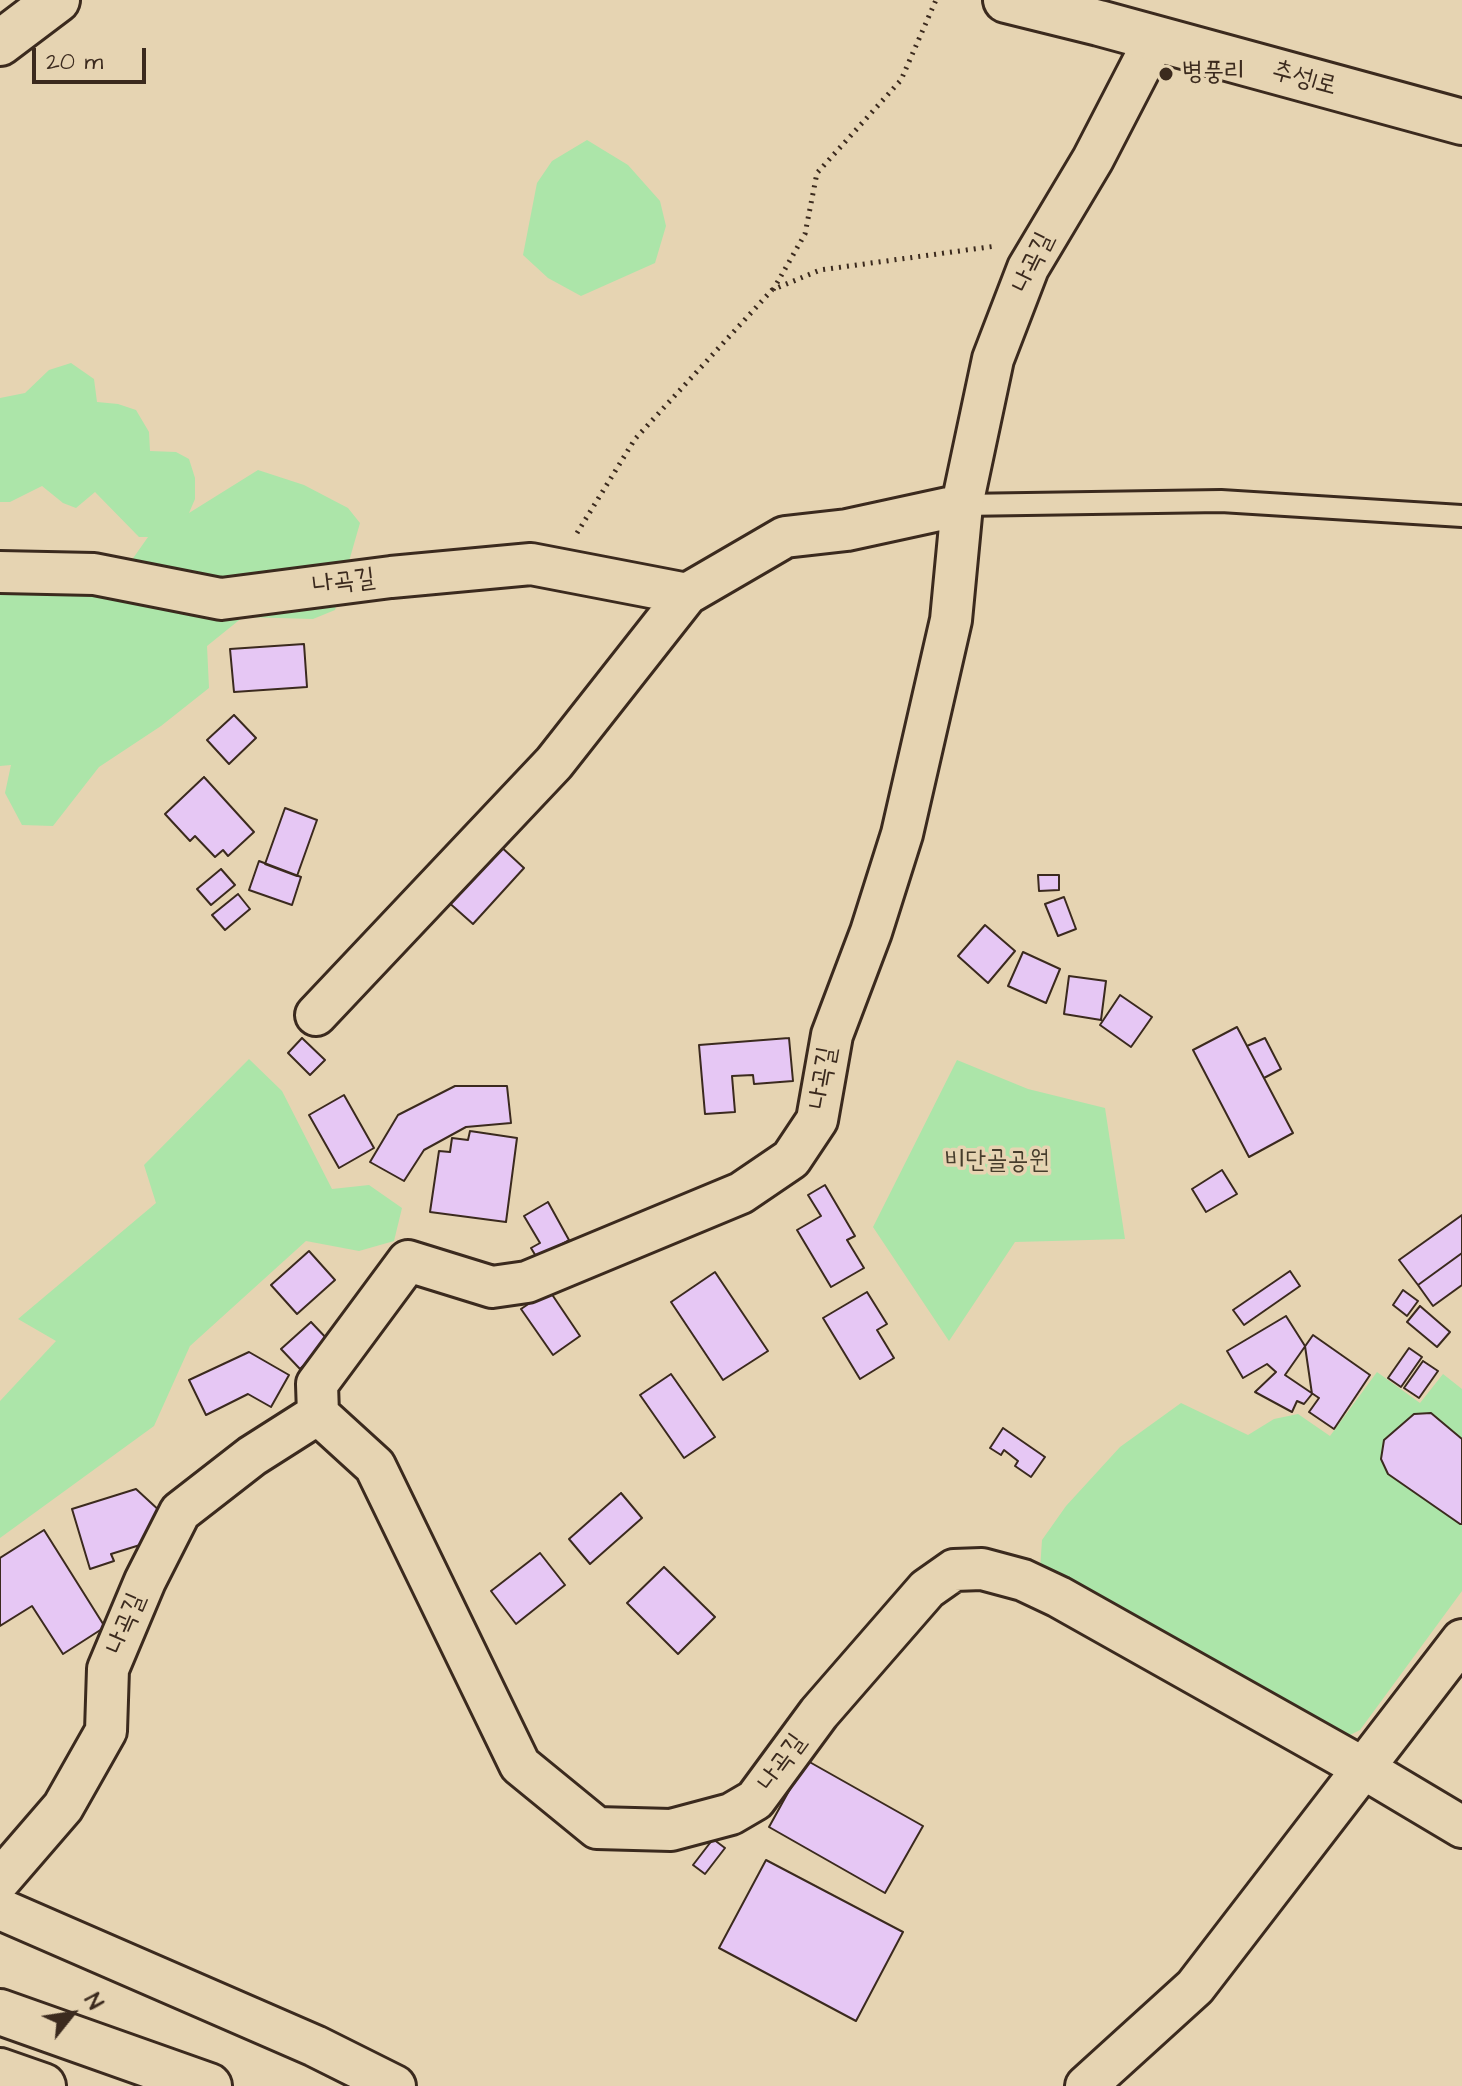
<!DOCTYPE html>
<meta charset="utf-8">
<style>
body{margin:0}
#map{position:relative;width:1462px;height:2086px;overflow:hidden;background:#e6d4b2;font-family:"Architects Daughter",sans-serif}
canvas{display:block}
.north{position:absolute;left:32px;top:1974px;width:80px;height:80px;-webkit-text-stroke:6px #e6d4b2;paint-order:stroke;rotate:60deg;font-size:22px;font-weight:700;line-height:32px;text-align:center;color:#3b2a1e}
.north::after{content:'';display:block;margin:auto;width:28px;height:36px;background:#3b2a1e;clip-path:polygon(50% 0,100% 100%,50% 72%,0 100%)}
.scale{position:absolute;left:32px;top:48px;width:114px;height:36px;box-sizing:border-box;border:4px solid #3b2a1e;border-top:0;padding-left:10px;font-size:24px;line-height:28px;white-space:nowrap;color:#3b2a1e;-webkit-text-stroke:6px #e6d4b2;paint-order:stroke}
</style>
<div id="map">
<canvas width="1462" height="2086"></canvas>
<div class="north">N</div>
<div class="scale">20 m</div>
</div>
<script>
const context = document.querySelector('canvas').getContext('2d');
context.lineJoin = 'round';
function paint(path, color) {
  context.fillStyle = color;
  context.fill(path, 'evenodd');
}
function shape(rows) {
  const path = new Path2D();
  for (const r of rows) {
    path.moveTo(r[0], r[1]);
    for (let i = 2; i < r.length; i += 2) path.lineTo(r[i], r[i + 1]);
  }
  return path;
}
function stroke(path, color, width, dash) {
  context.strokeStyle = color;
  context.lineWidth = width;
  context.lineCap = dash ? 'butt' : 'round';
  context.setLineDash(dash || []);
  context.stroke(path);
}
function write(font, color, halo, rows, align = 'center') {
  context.font = font + ' "Architects Daughter","Poor Story",sans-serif';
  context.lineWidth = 7;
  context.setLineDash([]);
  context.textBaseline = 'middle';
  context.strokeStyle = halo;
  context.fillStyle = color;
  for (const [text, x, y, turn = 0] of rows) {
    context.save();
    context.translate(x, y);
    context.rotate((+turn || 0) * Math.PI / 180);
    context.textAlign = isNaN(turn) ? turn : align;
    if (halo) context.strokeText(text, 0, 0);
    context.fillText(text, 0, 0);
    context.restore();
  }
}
const green = shape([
 [587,140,628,165,660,201,666,226,655,263,581,296,548,278,523,255,537,183,552,161],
 [71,363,94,379,97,402,118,404,136,410,149,432,150,451,176,452,189,459,195,478,195,499,189,513,258,470,304,485,348,508,360,523,335,610,313,619,243,617,207,646,209,688,161,726,99,767,53,826,22,825,5,793,11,765,0,766,0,593,34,593,88,561,129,564,148,537,139,537,95,492,76,508,63,503,42,486,10,502,0,502,0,398,25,393,49,370],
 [249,1059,282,1091,332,1189,369,1185,402,1208,394,1241,359,1251,306,1241,190,1346,154,1426,0,1538,0,1401,56,1341,18,1319,156,1203,144,1165],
 [957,1060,1028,1089,1105,1108,1125,1239,1015,1242,949,1341,873,1227],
 [1377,1372,1420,1403,1443,1374,1462,1389,1462,1591,1360,1730,1342,1739,1040,1570,1042,1540,1066,1506,1120,1447,1181,1403,1248,1435,1274,1419,1298,1414,1330,1436]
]);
const building = shape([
 [304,644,307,687,234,692,230,649,304,644],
 [234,715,256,738,229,764,207,740,234,715],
 [204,777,254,832,228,856,223,850,215,857,195,836,190,841,165,814,204,777],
 [285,808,317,820,297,876,265,864,285,808],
 [498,844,524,868,473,924,446,900,498,844],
 [259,861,301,877,292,905,249,890,259,861],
 [221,869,235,885,211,905,197,889,221,869],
 [1038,875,1059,875,1059,890,1039,891,1038,875],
 [238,894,250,909,225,930,212,915,238,894],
 [1064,897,1076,929,1058,936,1045,904,1064,897],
 [985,925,1015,951,988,983,958,956,985,925],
 [1023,952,1060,969,1046,1003,1008,986,1023,952],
 [1069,976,1106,981,1101,1020,1064,1014,1069,976],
 [1120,995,1152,1017,1131,1047,1100,1025,1120,995],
 [1237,1027,1293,1133,1249,1157,1193,1050,1237,1027],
 [302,1038,325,1060,310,1075,288,1053,302,1038],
 [789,1038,793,1081,754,1084,753,1075,732,1076,735,1112,705,1114,699,1045,789,1038],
 [1265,1038,1281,1069,1264,1078,1247,1046,1265,1038],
 [455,1086,507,1086,511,1123,466,1127,424,1150,404,1181,370,1162,398,1115,455,1086],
 [344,1095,374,1148,339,1168,309,1115,344,1095],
 [470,1131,517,1138,506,1222,430,1212,439,1151,450,1152,452,1138,468,1140,470,1131],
 [1222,1170,1237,1194,1206,1212,1192,1189,1222,1170],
 [825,1185,855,1236,847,1240,864,1268,831,1287,797,1230,821,1216,808,1195,825,1185],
 [548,1202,569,1240,537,1258,531,1248,540,1243,524,1216,548,1202],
 [1462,1215,1462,1253,1418,1285,1399,1260,1462,1215],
 [309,1251,335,1280,297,1314,271,1285,309,1251],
 [1462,1253,1462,1285,1433,1306,1418,1285,1462,1253],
 [1290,1271,1300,1286,1244,1325,1233,1310,1290,1271],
 [715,1272,768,1351,723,1380,671,1302,715,1272],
 [549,1290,580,1336,553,1355,521,1309,549,1290],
 [1403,1290,1418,1301,1407,1316,1393,1305,1403,1290],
 [867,1292,887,1324,877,1330,894,1358,860,1379,823,1318,867,1292],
 [1420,1306,1450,1332,1437,1347,1407,1322,1420,1306],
 [1286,1316,1305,1346,1312,1394,1304,1404,1297,1401,1292,1412,1255,1392,1276,1372,1267,1364,1243,1378,1227,1351,1286,1316],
 [311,1322,329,1341,300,1369,281,1349,311,1322],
 [1313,1335,1370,1375,1334,1429,1309,1412,1319,1398,1285,1375,1313,1335],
 [1409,1348,1422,1357,1401,1387,1388,1378,1409,1348],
 [249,1352,289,1375,271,1407,248,1394,206,1415,189,1380,249,1352],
 [1423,1361,1438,1371,1419,1398,1404,1388,1423,1361],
 [671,1374,715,1437,684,1458,640,1395,671,1374],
 [1431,1413,1462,1439,1462,1524,1460,1524,1388,1474,1381,1459,1384,1440,1414,1414,1431,1413],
 [1003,1428,1045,1457,1031,1477,1015,1466,1018,1461,1004,1450,1001,1455,990,1448,1003,1428],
 [136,1489,162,1513,156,1540,111,1554,114,1561,90,1569,72,1509,136,1489],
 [621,1493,642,1518,590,1564,569,1539,621,1493],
 [44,1530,105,1627,63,1654,32,1606,0,1626,0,1558,44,1530],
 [540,1553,565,1585,516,1624,491,1591,540,1553],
 [664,1567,715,1617,678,1654,627,1603,664,1567],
 [806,1760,923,1826,885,1893,769,1827,806,1760],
 [713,1839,725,1848,705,1874,693,1865,713,1839],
 [766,1860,903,1932,856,2021,719,1948,766,1860]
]);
const path = shape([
 [773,290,805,234,817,173,901,80,936,0],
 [577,533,635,439,772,290,820,270,996,246]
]);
const lane = shape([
 [962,505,1221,501,1462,516]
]);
const street = shape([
 [0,572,94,574,221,599,391,577,531,564,687,594,785,537,847,530,962,505],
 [316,1015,554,763,687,594],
 [318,1414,375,1466,520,1765,597,1828,671,1830,731,1814,755,1800,819,1713,927,1589,954,1570,982,1569,1023,1580,1059,1597,1363,1768,1462,1827],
 [0,1880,63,1807,106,1731,108,1669,145,1581,180,1512,252,1456,318,1414,317,1384,408,1261,492,1287,527,1282,741,1193,791,1159,817,1120,832,1035,871,932,902,834,951,620,962,505,993,359,1028,268,1093,159,1155,39],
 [0,1909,315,2046,395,2086],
 [1086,2086,1195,1987,1462,1640]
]);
const secondary = shape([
 [1006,0,1099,23,1462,122],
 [0,43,57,0]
]);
const primary = shape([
 [0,2012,209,2086],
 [0,2071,43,2086]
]);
const markers = [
 [1166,74,8,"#3b2a1e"]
];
const poiNames = [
 ["병풍리",1182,74]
];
const streetNames = [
 ["추성1로",1304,80,15],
 ["나곡길",1034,263,-64],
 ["나곡길",344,583,-7],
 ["나곡길",824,1078,-80],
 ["나곡길",127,1624,-67],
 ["나곡길",783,1763,-54]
];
const parkNames = [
 ["비단골공원",997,1163]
];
paint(green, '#ace5a9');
paint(building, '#e6c7f4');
stroke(building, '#3b2a1e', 2);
stroke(lane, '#3b2a1e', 26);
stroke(street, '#3b2a1e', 46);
stroke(secondary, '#3b2a1e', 50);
stroke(primary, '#3b2a1e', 50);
stroke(path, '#3b2a1e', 5, [2, 6]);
stroke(lane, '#e6d4b2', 20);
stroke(street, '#e6d4b2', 40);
stroke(secondary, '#e6d4b2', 44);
stroke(primary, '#e6d4b2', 44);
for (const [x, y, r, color] of markers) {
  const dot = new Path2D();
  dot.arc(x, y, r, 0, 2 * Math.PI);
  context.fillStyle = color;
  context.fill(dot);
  stroke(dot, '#e6d4b2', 3);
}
write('26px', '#3b2a1e', '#e6d4b2', poiNames, 'left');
write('26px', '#3b2a1e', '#e6d4b2', streetNames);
write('26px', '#463d2c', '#e6d4b2', parkNames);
</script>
